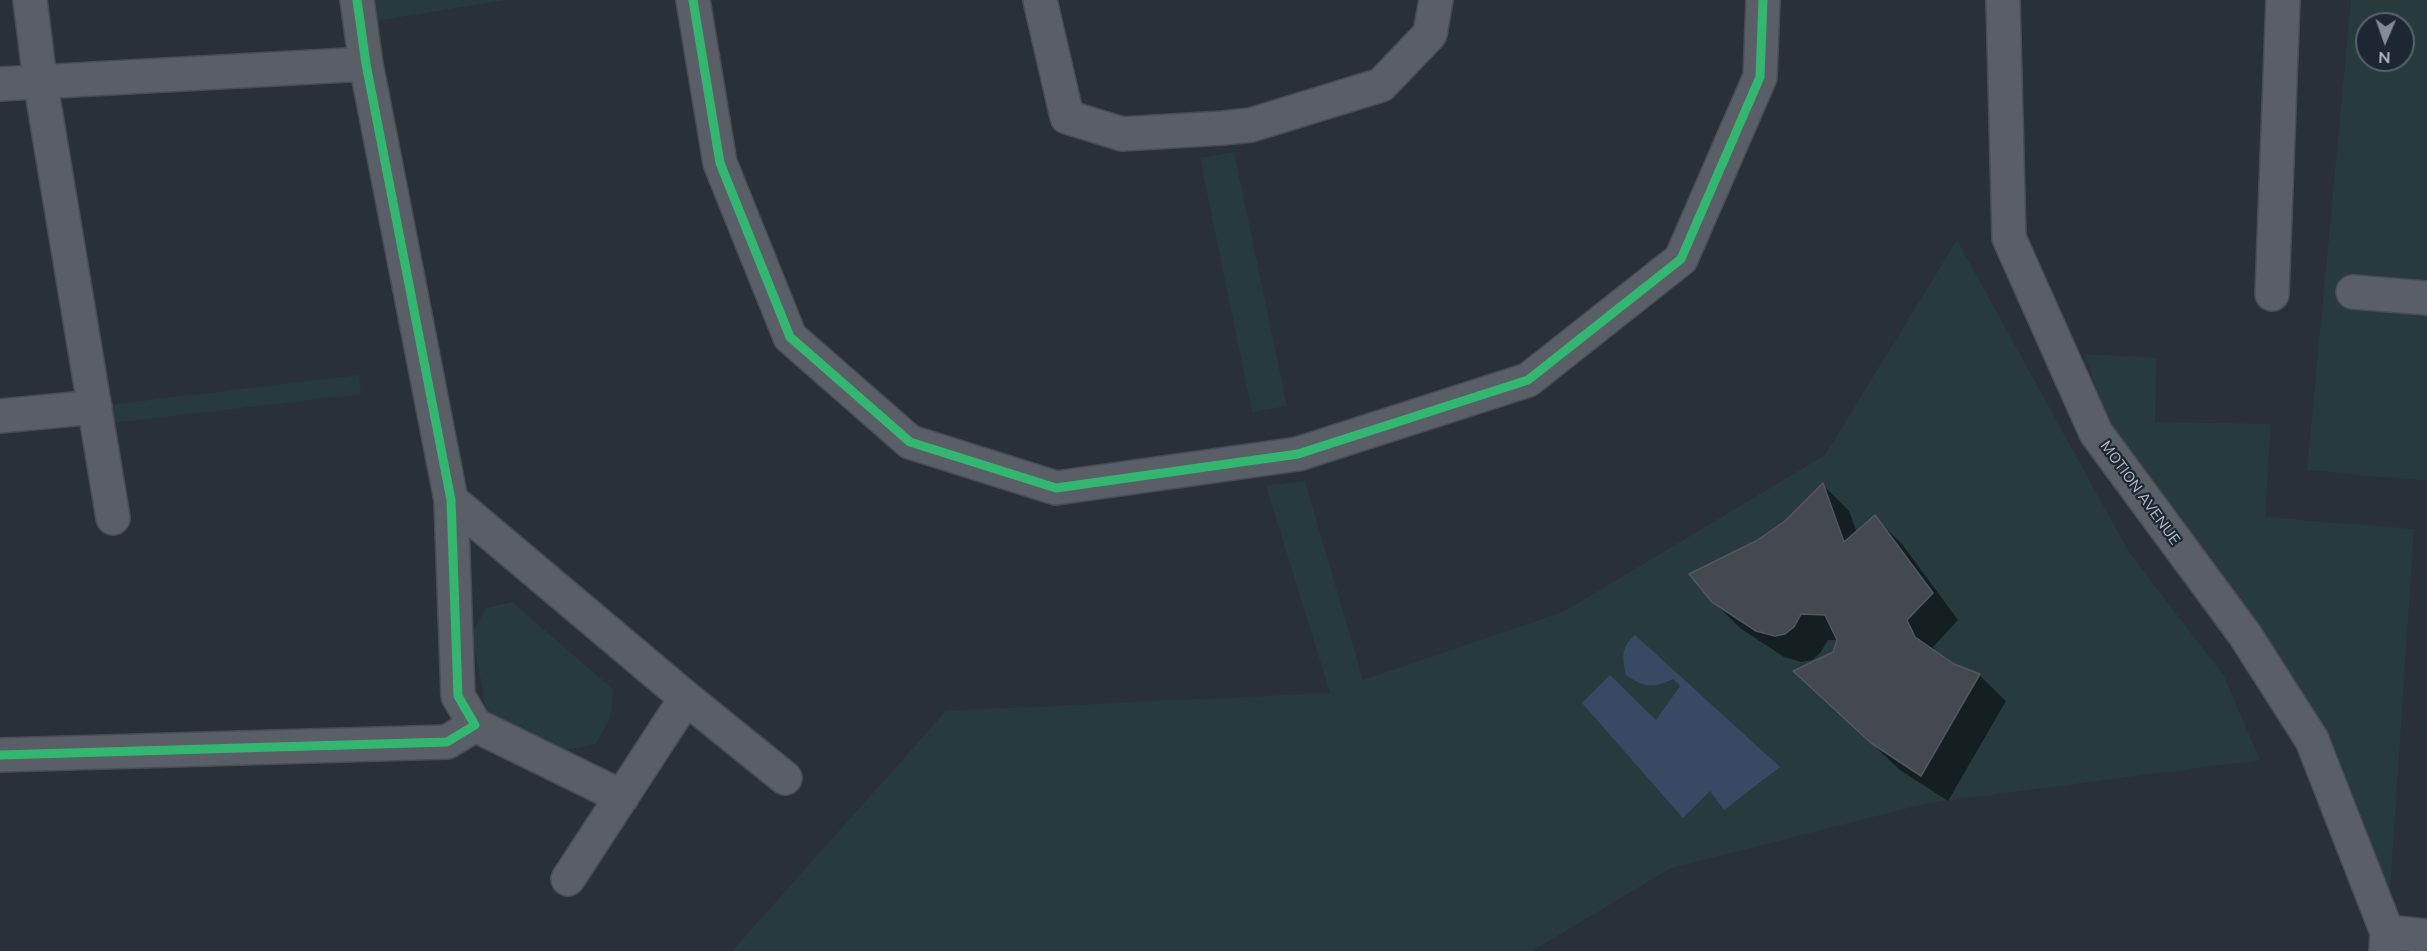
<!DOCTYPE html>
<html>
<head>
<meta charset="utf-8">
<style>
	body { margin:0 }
	#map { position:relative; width:2427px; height:951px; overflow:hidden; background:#2a3038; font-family:Mulish,sans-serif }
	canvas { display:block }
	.north { position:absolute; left:2355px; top:12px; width:60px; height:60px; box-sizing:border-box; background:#1d2633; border:2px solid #59626f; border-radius:50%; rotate:182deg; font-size:16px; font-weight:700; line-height:24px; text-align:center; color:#b4bcc9 }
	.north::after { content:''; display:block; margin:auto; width:21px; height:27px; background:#848b96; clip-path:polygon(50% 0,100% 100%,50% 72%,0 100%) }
</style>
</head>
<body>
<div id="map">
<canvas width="2427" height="951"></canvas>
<div class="north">N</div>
</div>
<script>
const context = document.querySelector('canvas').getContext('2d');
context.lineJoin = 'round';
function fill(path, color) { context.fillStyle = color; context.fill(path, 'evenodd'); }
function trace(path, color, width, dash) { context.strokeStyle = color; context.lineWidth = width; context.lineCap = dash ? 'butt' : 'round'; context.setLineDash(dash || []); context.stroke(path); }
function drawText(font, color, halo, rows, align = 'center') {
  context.font = font + ' Mulish,sans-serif'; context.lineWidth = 4.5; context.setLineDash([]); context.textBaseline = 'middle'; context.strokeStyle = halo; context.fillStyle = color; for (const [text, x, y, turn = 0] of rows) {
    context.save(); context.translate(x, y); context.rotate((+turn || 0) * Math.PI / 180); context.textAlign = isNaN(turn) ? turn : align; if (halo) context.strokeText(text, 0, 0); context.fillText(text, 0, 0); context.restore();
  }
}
fill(new Path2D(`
	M 364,0 L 506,0 L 369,22 Z
	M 2351,0 L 2427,0 L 2427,481 L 2307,470 ZM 2367,24 L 2403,24 L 2403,60 L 2367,60 Z
	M 1234,152 L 1287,406 L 1252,412 L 1200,158 Z
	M 1957,240 L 2129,552 L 2224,676 L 2260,760 L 1928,803 L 1671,868 L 1532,951 L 732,951 L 946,711 L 1330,693 L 1266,486 L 1305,481 L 1363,680 L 1563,612 L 1825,455 Z
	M 2085,354 L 2156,358 L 2155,422 L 2271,424 L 2265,517 L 2414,529 L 2390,890 L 2342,778 L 2111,437 Z
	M 359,375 L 361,394 L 104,424 L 99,406 Z
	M 512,602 L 614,690 L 610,718 L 596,744 L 566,750 L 505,729 L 487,714 L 472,633 L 486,608 Z`), '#273a3e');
fill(new Path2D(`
	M 1635,635 L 1780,767 L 1724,810 L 1710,791 L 1683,818 L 1582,703 L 1610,675 L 1656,720 L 1680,686 L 1673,679 C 1652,689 1644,687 1626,675 C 1622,657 1621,647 1635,635 Z`), '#384963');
fill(new Path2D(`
	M 1823,485 L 1849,511 L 1857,533 L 1875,518 L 1902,544 L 1958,620 L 1933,647 L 1936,653 L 1953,665 L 1979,675 L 2006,701 L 1948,801 L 1900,770 L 1796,672 L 1834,653 L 1839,640 L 1828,640 L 1820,653 L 1812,660 L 1802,662 L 1784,657 L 1740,628 L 1713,601 Z`), '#0007');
const building = new Path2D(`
	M 1823,483 L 1844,542 L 1875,515 L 1933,593 L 1907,620 L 1915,637 L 1954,664 L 1980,674 L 1921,776 L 1871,743 L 1793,671 L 1833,652 L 1837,640 L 1825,615 L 1801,614 L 1794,627 L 1785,634 L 1775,636 L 1756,631 L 1712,602 L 1689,574 L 1756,541 L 1785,521 Z`);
fill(building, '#444950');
trace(building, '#52575f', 1.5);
const minor = new Path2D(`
	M 30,0 L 40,80 L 113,518
	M 693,0 L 720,163 L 790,337 L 910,442 L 1056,488 L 1298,454 L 1528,380 L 1681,259 L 1760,77 L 1763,0
	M 1040,0 L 1067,117 L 1122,134 L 1223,128 L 1251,125 L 1381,85 L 1430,34 L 1436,0
	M 2003,0 L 2009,238 L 2096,433 L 2245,635 L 2312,740 L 2387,932 L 2386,951
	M 0,84 L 366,64
	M 2353,292 L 2427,298
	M 2272,294 L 2283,0
	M 0,416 L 95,407
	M 451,500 L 686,698 L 785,778
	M 475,725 L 622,797
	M 0,755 L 447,742 L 475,725 L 458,696 L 451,500 L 366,64 L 357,0
	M 568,879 L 686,698
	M 2387,932 L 2427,936`);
trace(minor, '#484c53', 36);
trace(minor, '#5a5e66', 33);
trace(new Path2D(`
	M 693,0 L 720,163 L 790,337 L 910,442 L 1056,488 L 1298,454 L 1528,380 L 1681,259 L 1760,77 L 1763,0
	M 0,755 L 447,742 L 475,725 L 458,696 L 451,500 L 366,64 L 357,0`), '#33b770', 9);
drawText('15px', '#b4bcc9', '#1d2633', [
	["MOTION AVENUE",2140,493,54]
]);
</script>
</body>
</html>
